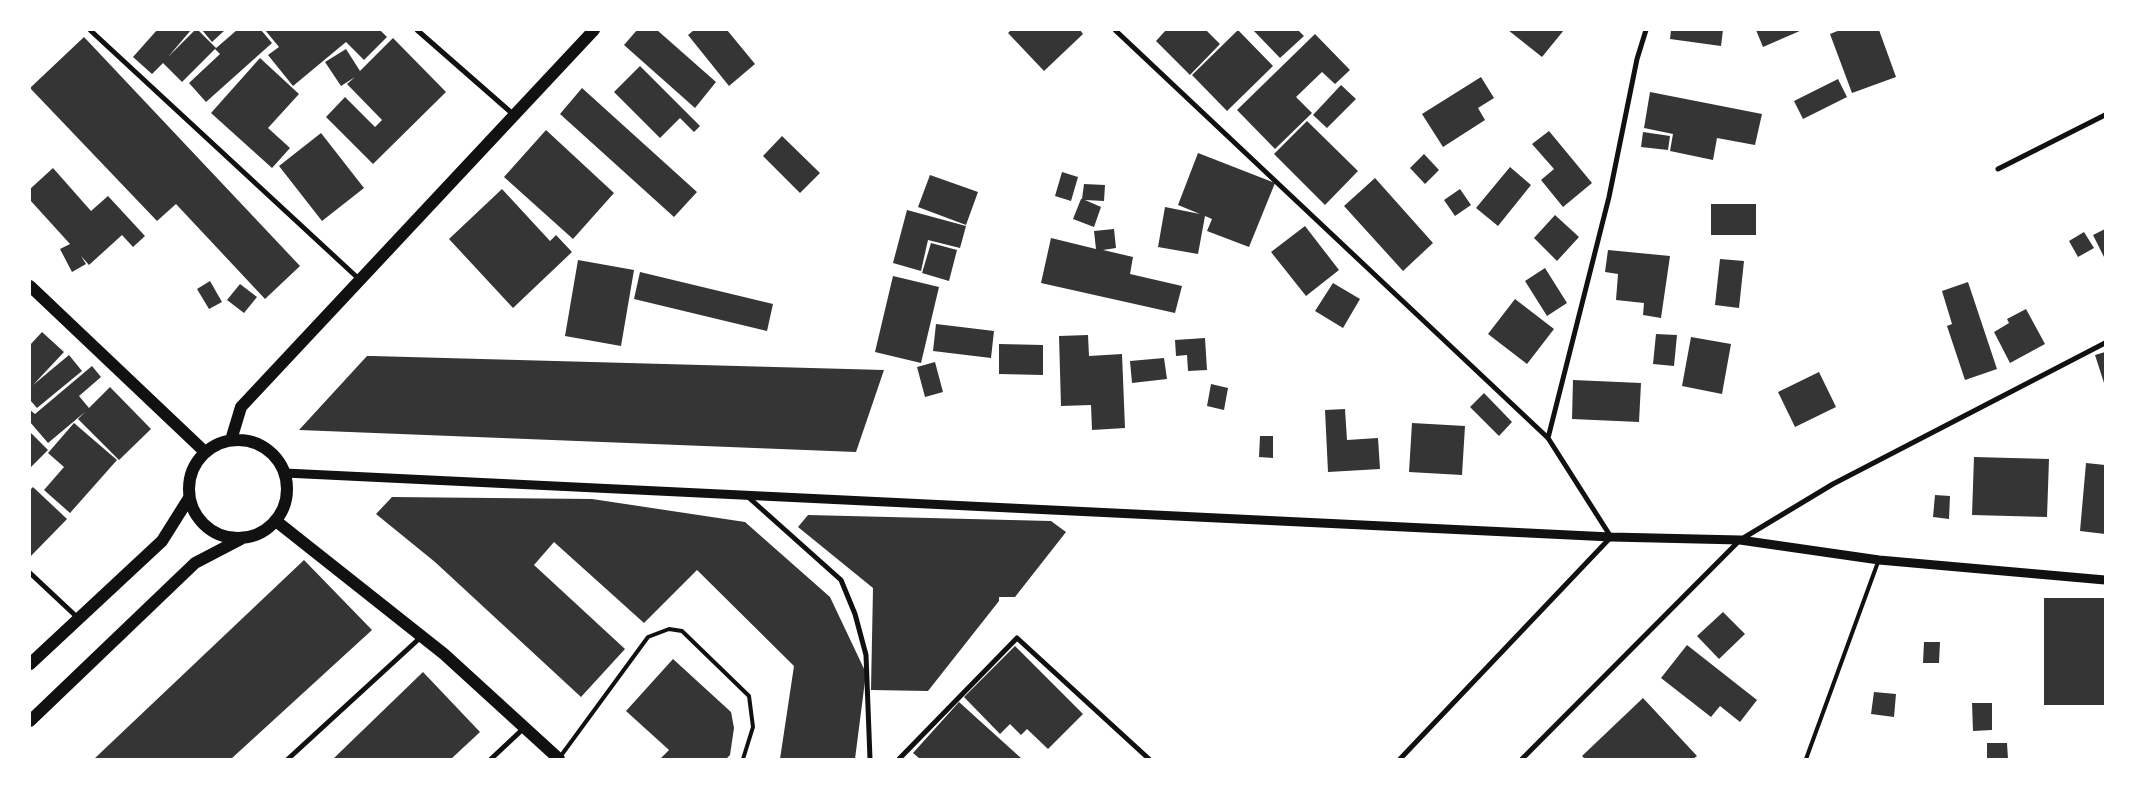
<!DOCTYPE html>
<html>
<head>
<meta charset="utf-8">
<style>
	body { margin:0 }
	#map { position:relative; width:2135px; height:789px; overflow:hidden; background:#fff; font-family:Karla,sans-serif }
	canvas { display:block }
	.frame { position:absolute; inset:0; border:31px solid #fff; pointer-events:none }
</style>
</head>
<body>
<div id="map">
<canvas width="2135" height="789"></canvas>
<div class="frame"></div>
</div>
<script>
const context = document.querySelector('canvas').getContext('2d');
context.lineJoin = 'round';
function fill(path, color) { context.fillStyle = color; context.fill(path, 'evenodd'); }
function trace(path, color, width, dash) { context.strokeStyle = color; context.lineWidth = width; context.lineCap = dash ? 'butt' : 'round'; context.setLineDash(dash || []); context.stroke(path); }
fill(new Path2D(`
	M 157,30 L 191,30 L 168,57 L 195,30 L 198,30 L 216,48 L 182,82 L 163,63 L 152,74 L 133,57 Z
	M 202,30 L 225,30 L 212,42 Z
	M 237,30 L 261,30 L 272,43 L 206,102 L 189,83 L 220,54 L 215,49 Z
	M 265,30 L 380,30 L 387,37 L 364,60 L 346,42 L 293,86 L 268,55 L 279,47 Z
	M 637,30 L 657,30 L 716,82 L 695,108 L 624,45 Z
	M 694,30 L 727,30 L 755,64 L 729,86 L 688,35 Z
	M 1011,30 L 1080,30 L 1083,34 L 1044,71 L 1008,33 Z
	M 1166,30 L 1206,30 L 1220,44 L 1190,75 L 1156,41 Z
	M 1238,30 L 1273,66 L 1227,111 L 1192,75 Z
	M 1253,30 L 1298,30 L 1304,36 L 1280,58 Z
	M 1508,30 L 1564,30 L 1542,57 Z
	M 1671,30 L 1723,30 L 1721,46 L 1670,39 Z
	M 1756,30 L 1802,30 L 1763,47 Z
	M 1840,30 L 1879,30 L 1896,77 L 1852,93 L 1830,34 Z
	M 1315,34 L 1350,70 L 1335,84 L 1322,72 L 1296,97 L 1312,113 L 1275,149 L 1237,110 Z
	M 84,37 L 300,266 L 265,299 L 176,204 L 157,221 L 30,88 Z
	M 393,38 L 446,92 L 373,164 L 326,117 L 345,97 L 375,127 L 382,120 L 347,84 L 355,77 L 341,86 L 325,62 L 346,49 L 360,71 Z
	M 260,58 L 299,94 L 268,128 L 290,148 L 272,168 L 211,113 Z
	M 640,66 L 700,126 L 694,132 L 680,118 L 660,138 L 614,92 Z
	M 1481,77 L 1494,98 L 1478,108 L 1485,120 L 1443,147 L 1422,114 Z
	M 1838,79 L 1847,97 L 1803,119 L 1794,101 Z
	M 1341,85 L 1356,99 L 1327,128 L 1313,115 Z
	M 582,88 L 697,192 L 674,217 L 560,114 Z
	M 1650,92 L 1762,114 L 1755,145 L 1717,138 L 1713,160 L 1670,151 L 1673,134 L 1644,128 Z
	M 1307,121 L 1358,171 L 1325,205 L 1274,154 Z
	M 546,130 L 614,193 L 573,239 L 504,177 Z
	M 1549,131 L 1592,183 L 1563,207 L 1541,180 L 1554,169 L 1532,144 Z
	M 1643,132 L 1670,136 L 1668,150 L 1641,147 Z
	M 321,133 L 364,188 L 322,221 L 279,166 Z
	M 782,136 L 820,173 L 800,193 L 763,156 Z
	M 1198,153 L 1275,183 L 1249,247 L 1207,231 L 1212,219 L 1205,216 L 1198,254 L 1158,247 L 1165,207 L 1200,214 L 1178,205 Z
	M 1424,154 L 1439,170 L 1425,184 L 1410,168 Z
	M 1510,167 L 1531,185 L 1498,226 L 1476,208 Z
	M 53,168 L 91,211 L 108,196 L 145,236 L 133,247 L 122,235 L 89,265 L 81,256 L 86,264 L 72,272 L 60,249 L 70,244 L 30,200 L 30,189 Z
	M 1062,172 L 1078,177 L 1071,201 L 1055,196 Z
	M 930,175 L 978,192 L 966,225 L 918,207 Z
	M 1375,178 L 1433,243 L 1403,271 L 1344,206 Z
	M 1084,184 L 1105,185 L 1104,201 L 1085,200 L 1101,207 L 1094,227 L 1073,219 L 1081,199 L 1082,199 Z
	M 502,189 L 550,241 L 556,235 L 572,252 L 513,308 L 449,239 Z
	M 1460,189 L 1471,205 L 1455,216 L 1444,200 Z
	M 1711,204 L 1756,204 L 1756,235 L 1711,235 Z
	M 907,210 L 966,226 L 960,248 L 928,240 L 921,271 L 893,263 Z
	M 1555,215 L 1579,237 L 1557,261 L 1534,238 Z
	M 1305,226 L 1339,270 L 1306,296 L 1271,252 Z
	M 1114,229 L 1116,248 L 1103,250 L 1133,257 L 1130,274 L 1182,286 L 1175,313 L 1041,283 L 1051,238 L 1096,249 L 1094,231 Z
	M 2105,229 L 2105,259 L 2093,235 Z
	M 2084,232 L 2094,248 L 2078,257 L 2069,241 Z
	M 931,243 L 957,250 L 949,281 L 922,273 Z
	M 1608,250 L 1670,256 L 1661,318 L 1643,315 L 1644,303 L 1616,300 L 1618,274 L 1605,272 Z
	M 1720,259 L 1744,261 L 1739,308 L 1715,305 Z
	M 578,260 L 634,270 L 621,346 L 565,336 Z
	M 1545,268 L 1567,303 L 1547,316 L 1525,281 Z
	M 640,272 L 773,304 L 767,331 L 634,299 Z
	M 893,276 L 939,287 L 921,363 L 875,352 Z
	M 210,281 L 222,302 L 209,309 L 197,289 Z
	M 1968,282 L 1997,369 L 1965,380 L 1947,326 L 1952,324 L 1942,291 Z
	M 1333,283 L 1360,299 L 1343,328 L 1315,311 Z
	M 240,284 L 257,297 L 244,313 L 227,300 Z
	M 1515,299 L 1554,329 L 1527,364 L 1488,334 Z
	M 2026,309 L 2045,344 L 2010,363 L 1994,332 L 2009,323 L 2007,319 Z
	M 936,324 L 994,331 L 991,358 L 933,351 Z
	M 42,332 L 64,352 L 33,385 L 69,355 L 82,371 L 37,408 L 30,400 L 30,345 Z
	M 1656,334 L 1677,335 L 1674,366 L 1653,364 Z
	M 1088,335 L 1089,356 L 1122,354 L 1125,428 L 1092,430 L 1091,405 L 1061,406 L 1059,336 Z
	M 1691,337 L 1731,344 L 1722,394 L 1682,386 Z
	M 1205,338 L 1207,370 L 1188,371 L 1187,355 L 1176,356 L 1175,340 Z
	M 999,344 L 1043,345 L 1043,375 L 999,374 Z
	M 2105,352 L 2105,386 L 2095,355 Z
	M 367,356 L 372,356 L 884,370 L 856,452 L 299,430 Z
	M 1164,358 L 1167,379 L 1132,383 L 1130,361 Z
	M 935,362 L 943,392 L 925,397 L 917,367 Z
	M 92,366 L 101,377 L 79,396 L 89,408 L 110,387 L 151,429 L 119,460 L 78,419 L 85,412 L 48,443 L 30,422 L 30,410 L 35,414 Z
	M 1819,372 L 1836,407 L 1795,427 L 1778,392 Z
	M 1573,380 L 1641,383 L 1639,422 L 1572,419 Z
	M 1211,384 L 1228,388 L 1224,410 L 1207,406 Z
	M 1484,393 L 1512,422 L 1499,436 L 1470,407 Z
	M 1345,409 L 1347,440 L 1378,438 L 1380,469 L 1328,472 L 1325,410 Z
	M 74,423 L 117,460 L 70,513 L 44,490 L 64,467 L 48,453 Z
	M 1412,423 L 1465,426 L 1462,475 L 1409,472 Z
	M 30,432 L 48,450 L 30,468 Z
	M 1260,436 L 1273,436 L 1273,458 L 1259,457 Z
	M 1974,457 L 2049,459 L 2047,517 L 1972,515 Z
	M 2086,463 L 2105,465 L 2105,534 L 2080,531 Z
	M 33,487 L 67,519 L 30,557 L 30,490 Z
	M 1935,495 L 1950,496 L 1949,519 L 1933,517 Z
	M 392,497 L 592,499 L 745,522 L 830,597 L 866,673 L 855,759 L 780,759 L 794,666 L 697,570 L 644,623 L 554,542 L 534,565 L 625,649 L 581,697 L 435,562 L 376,514 Z
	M 808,515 L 1051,521 L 1066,532 L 1015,597 L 999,597 L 999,601 L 928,691 L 871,690 L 873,588 L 798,527 Z
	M 304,560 L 372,630 L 231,759 L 94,759 Z
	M 2044,598 L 2105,598 L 2105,705 L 2044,705 Z
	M 1723,612 L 1745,634 L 1719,659 L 1697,636 Z
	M 1924,642 L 1940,642 L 1939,663 L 1923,663 Z
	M 1687,645 L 1757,700 L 1740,722 L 1720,706 L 1711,717 L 1661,678 Z
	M 1015,646 L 1083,714 L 1048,749 L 1027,729 L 1021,735 L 1010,724 L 1000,734 L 964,697 Z
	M 673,659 L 731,712 L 734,728 L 730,755 L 726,759 L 660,759 L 669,750 L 626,711 Z
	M 423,672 L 480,732 L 451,759 L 333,759 Z
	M 1874,692 L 1896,694 L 1894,717 L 1871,714 Z
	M 1643,698 L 1697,756 L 1693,759 L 1585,759 L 1582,756 Z
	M 959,702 L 1022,759 L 920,759 L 913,753 Z
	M 1972,703 L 1992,703 L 1992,730 L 1973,731 Z
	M 1987,743 L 2007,743 L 2008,759 L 1987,759 Z`), '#353535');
trace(new Path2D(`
	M 560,757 L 648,637 L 669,629 L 682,631 L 749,696 L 753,727 L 743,759
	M 1806,759 L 1878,562`), '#111', 4);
trace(new Path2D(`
	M 90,30 L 360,280
	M 417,30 L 514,115
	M 1115,30 L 1548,438 L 1611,537 L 1400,759
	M 1998,169 L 2105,115
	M 1548,438 L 1609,197 L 1637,59 L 1646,30
	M 747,496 L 841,580 L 855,614 L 866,655 L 870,759
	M 30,573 L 78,618
	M 288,759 L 421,637
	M 491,759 L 523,729
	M 899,759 L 1017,638 L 1149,759
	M 1522,759 L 1740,540 L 1833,484 L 2105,343`), '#111', 5);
trace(new Path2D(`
	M 285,473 L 1611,537 L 1740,540 L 1879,560 L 2105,580`), '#111', 9);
trace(new Path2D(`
	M 30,286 L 205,452
	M189 489a49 49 0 1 1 98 0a49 49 0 1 1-98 0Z
	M 231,440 L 241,407 L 594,30
	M 276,521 L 444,654 L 559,759
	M 30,664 L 162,541 L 189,498
	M 30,721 L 195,563 L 241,539`), '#111', 12);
</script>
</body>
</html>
